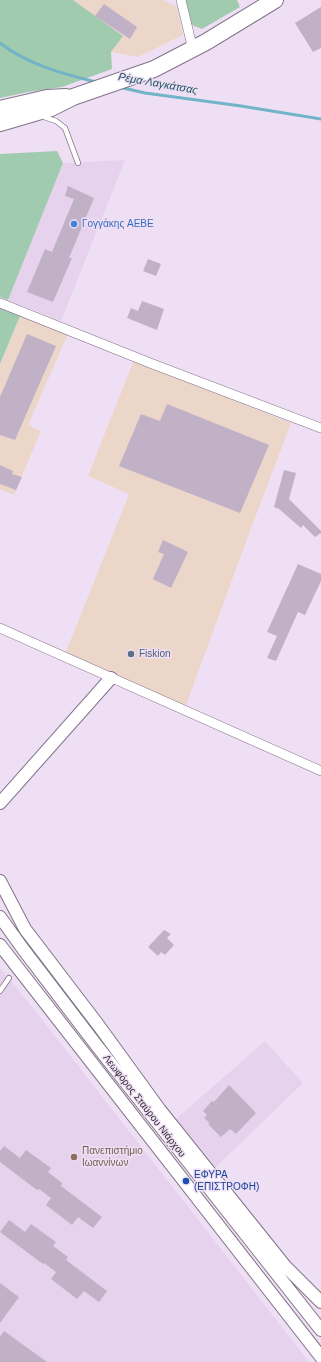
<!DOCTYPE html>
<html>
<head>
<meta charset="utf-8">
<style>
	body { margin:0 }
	canvas { display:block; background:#efdff4 }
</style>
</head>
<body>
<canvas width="321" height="1362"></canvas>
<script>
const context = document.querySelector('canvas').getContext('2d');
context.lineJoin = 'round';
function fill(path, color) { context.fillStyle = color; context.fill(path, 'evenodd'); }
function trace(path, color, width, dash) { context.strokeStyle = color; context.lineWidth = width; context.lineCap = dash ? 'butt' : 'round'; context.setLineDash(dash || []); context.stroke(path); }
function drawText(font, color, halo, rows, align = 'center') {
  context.font = font + ' Arial,sans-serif'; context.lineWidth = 3; context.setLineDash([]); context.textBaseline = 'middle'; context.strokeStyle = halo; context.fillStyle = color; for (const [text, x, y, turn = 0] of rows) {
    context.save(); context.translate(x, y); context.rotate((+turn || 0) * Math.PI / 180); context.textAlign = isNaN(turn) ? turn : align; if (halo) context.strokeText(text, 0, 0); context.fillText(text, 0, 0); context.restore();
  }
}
fill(new Path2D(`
	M 125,160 L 61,321 L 8,300 L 63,163 Z
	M 0,968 L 33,1008 L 309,1362 L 0,1362 Z
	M 265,1041 L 303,1083 L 216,1167 L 176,1119 Z`), '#e6d2ec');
fill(new Path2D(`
	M 73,0 L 163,0 L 177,7 L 183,35 L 138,57 L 111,52 L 123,36 Z
	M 20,316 L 68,334 L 28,425 L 41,431 L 14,495 L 0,489 L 0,365 Z
	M 134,360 L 291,423 L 247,539 L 185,708 L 65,654 L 129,494 L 88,476 Z`), '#ecd6ca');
fill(new Path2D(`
	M 0,0 L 73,0 L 123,36 L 111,52 L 112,69 L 62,87 L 28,92 L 0,98 Z
	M 185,0 L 237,0 L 240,7 L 202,29 L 192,25 Z
	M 57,151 L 63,163 L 8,300 L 0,297 L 0,154 Z
	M 0,308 L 20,316 L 0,364 Z`), '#a0cbae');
trace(new Path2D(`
	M 0,43 C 27,64 63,74 96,82
	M 119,87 L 145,93 L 241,106 L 321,119`), '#72b4c7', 3);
fill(new Path2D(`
	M 104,4 L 137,27 L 130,39 L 95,16 Z
	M 321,7 L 321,48 L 313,52 L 295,23 Z
	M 68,186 L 94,198 L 69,258 L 72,258 L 53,302 L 27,292 L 45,249 L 52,252 L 74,199 L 65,196 Z
	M 148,259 L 161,264 L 156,276 L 143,271 Z
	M 142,301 L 164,309 L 157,330 L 127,318 L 131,308 L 138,311 Z
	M 27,334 L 56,346 L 15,440 L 0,435 L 0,397 Z
	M 167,404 L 269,445 L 240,513 L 119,466 L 141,414 L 160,421 Z
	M 0,465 L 13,471 L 12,474 L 22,477 L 16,490 L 0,484 Z
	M 284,470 L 296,473 L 289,499 L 321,531 L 321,533 L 315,537 L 303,525 L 301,528 L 279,509 L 274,507 Z
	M 163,540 L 188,552 L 171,588 L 153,579 L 164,554 L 158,552 Z
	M 298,564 L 321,574 L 321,581 L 305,615 L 298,612 L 276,661 L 267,658 L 277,636 L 267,632 Z
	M 164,930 L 171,934 L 167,938 L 174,945 L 165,955 L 161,952 L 158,956 L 148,947 Z
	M 229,1085 L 256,1113 L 236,1134 L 230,1129 L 221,1137 L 208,1124 L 210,1123 L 204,1118 L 207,1115 L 203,1111 L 212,1101 L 214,1102 Z
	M 4,1146 L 20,1158 L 26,1150 L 51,1168 L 48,1172 L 62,1183 L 61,1186 L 102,1217 L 93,1228 L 78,1217 L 72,1225 L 46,1205 L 51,1198 L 39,1189 L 37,1190 L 0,1162 L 0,1151 Z
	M 9,1220 L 25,1232 L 31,1224 L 56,1242 L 53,1246 L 68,1257 L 66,1260 L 107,1291 L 99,1302 L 84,1291 L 77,1299 L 51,1279 L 56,1272 L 44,1263 L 43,1264 L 0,1232 Z
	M 0,1283 L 19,1297 L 0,1323 Z
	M 4,1331 L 47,1362 L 0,1362 L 0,1337 Z`), '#c1b1c6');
const lane = new Path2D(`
	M 41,116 L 56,121 L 65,128 L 78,163
	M 0,991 L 9,978`);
const street = new Path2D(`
	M 181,0 L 193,50
	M 0,303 L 150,363 L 321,428
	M 0,628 L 321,771`);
const secondary = new Path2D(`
	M 0,803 L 111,678
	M 0,881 L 25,929 L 99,1026 L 160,1110 L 285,1266 L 321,1302
	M 0,917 L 23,949 L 97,1046 L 321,1330
	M 0,945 L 321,1357`);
const highway = new Path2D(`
	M 0,109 L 47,98 L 66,97
	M 0,123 L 51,108 L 73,97 L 154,69 L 206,42 L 275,0`);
trace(lane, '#827487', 6);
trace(street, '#827487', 10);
trace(secondary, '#827487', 14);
trace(highway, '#827487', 18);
trace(lane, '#fff', 4.5);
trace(street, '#fff', 9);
trace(secondary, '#fff', 12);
trace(highway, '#fff', 16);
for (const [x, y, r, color] of [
	[74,224,4,"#3f7fe0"],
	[131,654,4,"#5c6f8a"],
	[74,1157,4,"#8d6e63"],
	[186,1181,4,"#1a4fb4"]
]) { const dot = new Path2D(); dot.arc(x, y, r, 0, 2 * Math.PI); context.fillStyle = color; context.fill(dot); trace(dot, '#efdff4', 1.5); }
drawText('10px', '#366cbe', '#efdff4', [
	["Γογγάκης ΑΕΒΕ",82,224]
], 'left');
drawText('10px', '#4e5e75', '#efdff4', [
	["Fiskion",139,654]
], 'left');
drawText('10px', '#352f37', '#efdff4', [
	["Λεωφόρος Σταύρου Νιάρχου",144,1106,52]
]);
drawText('10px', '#785e54', '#efdff4', [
	["Πανεπιστήμιο",82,1151],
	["Ιωαννίνων",82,1163]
], 'left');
drawText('10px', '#164399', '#efdff4', [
	["ΕΦΥΡΑ",194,1175],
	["(ΕΠΙΣΤΡΟΦΗ)",194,1187]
], 'left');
drawText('italic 11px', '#1f5664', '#efdff4', [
	["Ρέμα Λαγκάτσας",158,84,10]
]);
</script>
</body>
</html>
